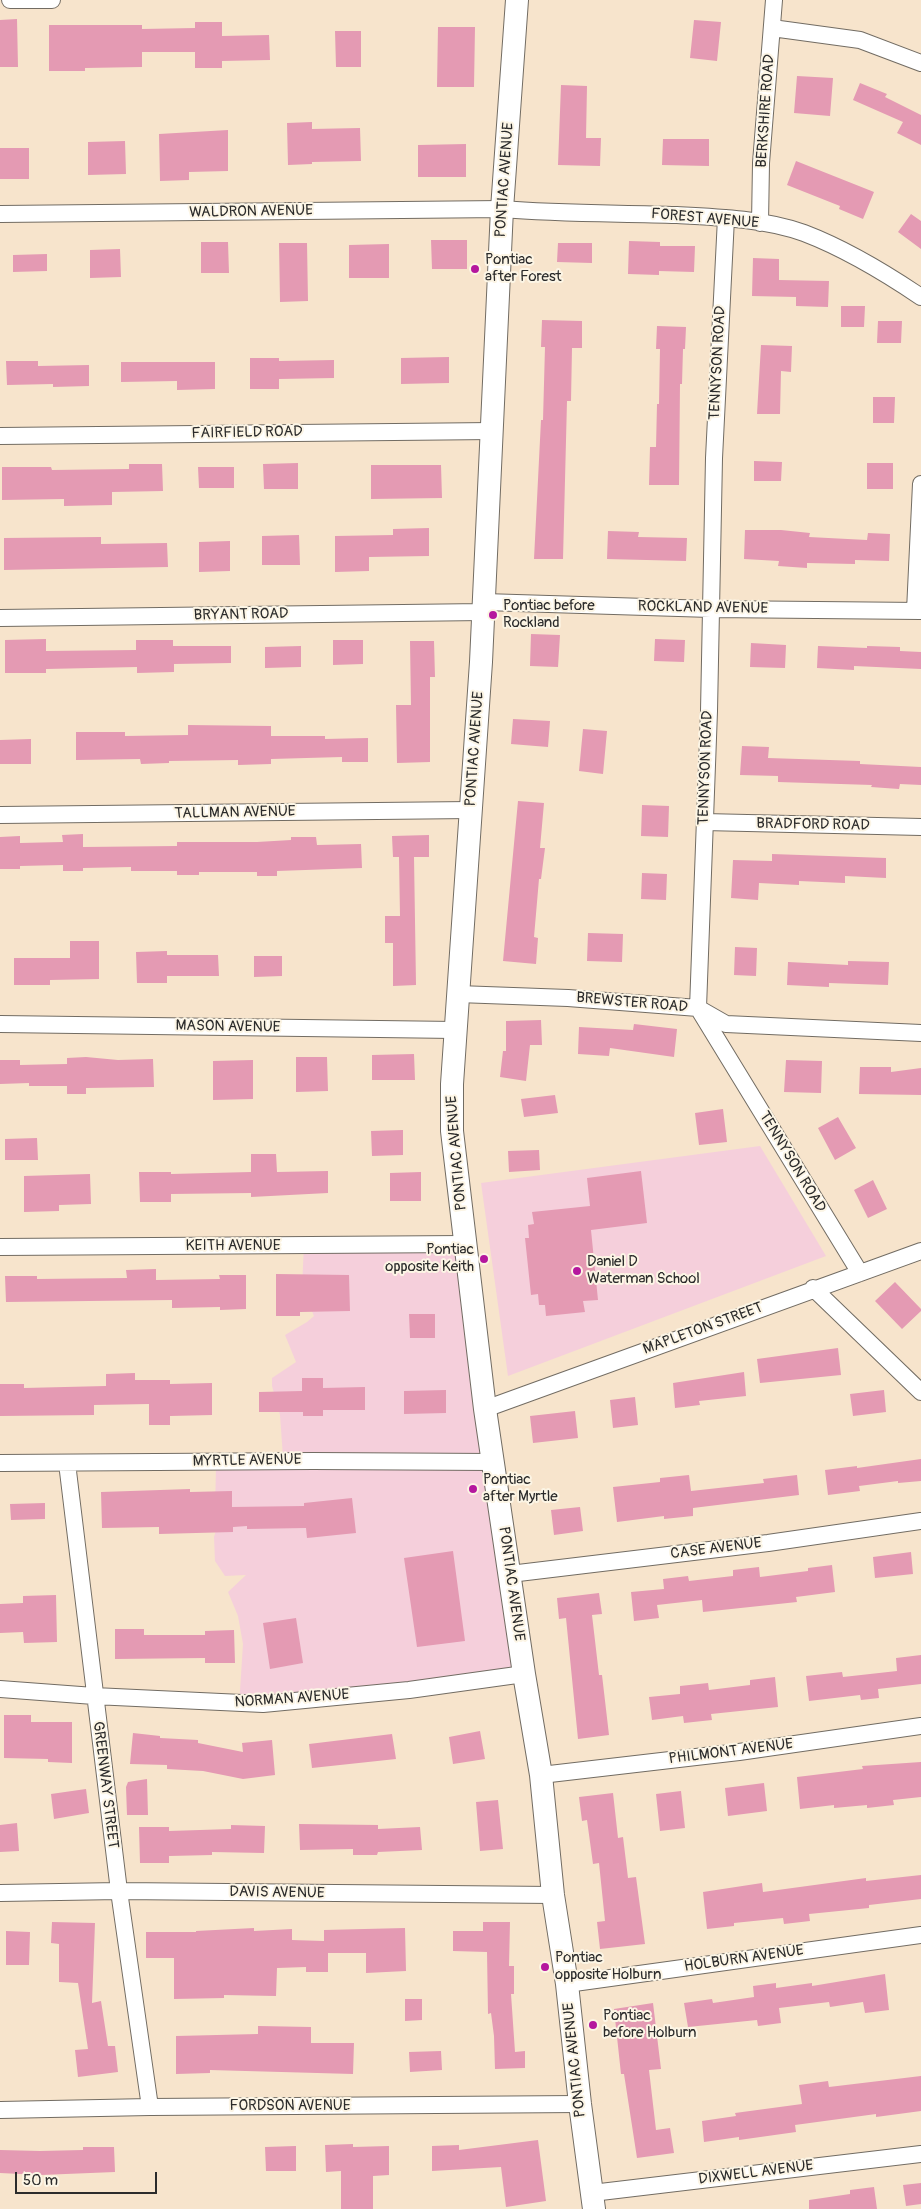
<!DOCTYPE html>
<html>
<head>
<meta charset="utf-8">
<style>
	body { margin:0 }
	#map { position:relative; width:921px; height:2209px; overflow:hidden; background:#f7e4cc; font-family:Pangolin,sans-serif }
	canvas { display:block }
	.scale { position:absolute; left:15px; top:2172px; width:142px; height:22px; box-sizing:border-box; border:2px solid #2b2b2b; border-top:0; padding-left:6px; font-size:15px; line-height:18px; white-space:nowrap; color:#2b2b2b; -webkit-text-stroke:4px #fcf5e5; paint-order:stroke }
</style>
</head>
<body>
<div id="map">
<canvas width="921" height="2209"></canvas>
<div class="scale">50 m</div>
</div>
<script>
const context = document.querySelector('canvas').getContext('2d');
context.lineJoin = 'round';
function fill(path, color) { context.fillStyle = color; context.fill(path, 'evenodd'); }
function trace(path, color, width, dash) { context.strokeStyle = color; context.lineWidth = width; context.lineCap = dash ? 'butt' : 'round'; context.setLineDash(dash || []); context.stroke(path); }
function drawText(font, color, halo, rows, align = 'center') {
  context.font = font + ' Pangolin,sans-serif'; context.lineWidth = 4; context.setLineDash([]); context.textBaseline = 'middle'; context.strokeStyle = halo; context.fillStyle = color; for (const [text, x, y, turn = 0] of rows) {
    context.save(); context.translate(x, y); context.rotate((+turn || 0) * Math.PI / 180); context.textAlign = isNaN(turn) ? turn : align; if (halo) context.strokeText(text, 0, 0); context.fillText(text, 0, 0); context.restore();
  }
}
fill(new Path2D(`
	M 760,1146 L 826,1256 L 508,1376 L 481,1183 Z
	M 465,1242 L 522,1673 L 239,1706 L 243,1644 L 238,1616 L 228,1592 L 246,1575 L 225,1576 L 215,1561 L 214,1537 L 218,1524 L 215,1513 L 216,1465 L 283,1457 L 280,1415 L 272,1386 L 272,1378 L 296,1362 L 285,1335 L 307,1322 L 314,1316 L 302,1288 L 304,1244 Z`), '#f5cfdb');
fill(new Path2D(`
	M 17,19 L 18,67 L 0,67 L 0,20 Z
	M 694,20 L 721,22 L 717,61 L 690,58 Z
	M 195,22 L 222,22 L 222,36 L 269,35 L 270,60 L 222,61 L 222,68 L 195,68 L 195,52 L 142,52 L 142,67 L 85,68 L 85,71 L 49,71 L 49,25 L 142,25 L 142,29 L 195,28 Z
	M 438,27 L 475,27 L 474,87 L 437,87 Z
	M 335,31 L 361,31 L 361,67 L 336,67 Z
	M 797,76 L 833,78 L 830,116 L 794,113 Z
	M 860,83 L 887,94 L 885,97 L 921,115 L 921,145 L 897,133 L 903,122 L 853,100 Z
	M 561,85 L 587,86 L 586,138 L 601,138 L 600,166 L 558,165 Z
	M 312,122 L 312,129 L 360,128 L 361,161 L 312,162 L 312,164 L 288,165 L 287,123 Z
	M 228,130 L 228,171 L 189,172 L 189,180 L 160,181 L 159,134 Z
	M 663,139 L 709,139 L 709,166 L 662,165 Z
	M 125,141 L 126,174 L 88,175 L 88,142 Z
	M 466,144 L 466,177 L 418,177 L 418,145 Z
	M 0,148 L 29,148 L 29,179 L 0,179 Z
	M 796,161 L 874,192 L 863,219 L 839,209 L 840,206 L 787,185 Z
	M 911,214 L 921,221 L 921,249 L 898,232 Z
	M 431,240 L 467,240 L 467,269 L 432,269 Z
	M 629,241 L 660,242 L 660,246 L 695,246 L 694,272 L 659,271 L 659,275 L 628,274 Z
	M 201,242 L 228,242 L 229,273 L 201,273 Z
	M 279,243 L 307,243 L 308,301 L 280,302 Z
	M 558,243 L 592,243 L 592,263 L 557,262 Z
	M 389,244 L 389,278 L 349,278 L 349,245 Z
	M 120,249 L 121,277 L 90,278 L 90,250 Z
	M 47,254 L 47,271 L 13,272 L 13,255 Z
	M 753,258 L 779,259 L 779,280 L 829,281 L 828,307 L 796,306 L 796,297 L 752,296 Z
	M 841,306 L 865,306 L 864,327 L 841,327 Z
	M 542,320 L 582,321 L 582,348 L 572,348 L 571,401 L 567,401 L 563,559 L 534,559 L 541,420 L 543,420 L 545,347 L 541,347 Z
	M 878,321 L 902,321 L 901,343 L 877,343 Z
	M 657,326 L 686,327 L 685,349 L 683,349 L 682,384 L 680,384 L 679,485 L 649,485 L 650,447 L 656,447 L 657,404 L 659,404 L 660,349 L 656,349 Z
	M 761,345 L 792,346 L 791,372 L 781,371 L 780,414 L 757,414 Z
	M 449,357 L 449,383 L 401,384 L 401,358 Z
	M 250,358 L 279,358 L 279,361 L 334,360 L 334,378 L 279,379 L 279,389 L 250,389 Z
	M 6,361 L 38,361 L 38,366 L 89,365 L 89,386 L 53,387 L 53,384 L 7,385 Z
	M 121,362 L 215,362 L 215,389 L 177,390 L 177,381 L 121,382 Z
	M 873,397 L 895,397 L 894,423 L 873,423 Z
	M 754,461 L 782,462 L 781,481 L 754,481 Z
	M 298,463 L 298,489 L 264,489 L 263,464 Z
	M 867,463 L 893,463 L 893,489 L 867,489 Z
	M 129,464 L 162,464 L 163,491 L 112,492 L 112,505 L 64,506 L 64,499 L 2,500 L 2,467 L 51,467 L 52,470 L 129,469 Z
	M 371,465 L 441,465 L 442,498 L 371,499 Z
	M 198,467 L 234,467 L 234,488 L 199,488 Z
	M 429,528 L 429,556 L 369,557 L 369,571 L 335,572 L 335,536 L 393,535 L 393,529 Z
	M 745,530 L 781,530 L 810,533 L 809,537 L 867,540 L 868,533 L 890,534 L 889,561 L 855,560 L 855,564 L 807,563 L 807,568 L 778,566 L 779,561 L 744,559 Z
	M 608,531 L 639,532 L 638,537 L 687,538 L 686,561 L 607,559 Z
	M 299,535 L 300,565 L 262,565 L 262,536 Z
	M 101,537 L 101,544 L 167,543 L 168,567 L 4,570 L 4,538 Z
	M 230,541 L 230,571 L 199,572 L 199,542 Z
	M 531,634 L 560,635 L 558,667 L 530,666 Z
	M 46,639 L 46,651 L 136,650 L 136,640 L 173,640 L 173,646 L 231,646 L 231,663 L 174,664 L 174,672 L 137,673 L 137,667 L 46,669 L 46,673 L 5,673 L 5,640 Z
	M 655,639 L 685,640 L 684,662 L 654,661 Z
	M 333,640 L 363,640 L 363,664 L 333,665 Z
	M 410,641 L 434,641 L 435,677 L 430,677 L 430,762 L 397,763 L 396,705 L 411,705 Z
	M 751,643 L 786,645 L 785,668 L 750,667 Z
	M 301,646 L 301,667 L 265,668 L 265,647 Z
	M 818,646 L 867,648 L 867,646 L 900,647 L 900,651 L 921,652 L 921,669 L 854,666 L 854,670 L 817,668 Z
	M 513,719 L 550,721 L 548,747 L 511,744 Z
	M 188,725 L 271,726 L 271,736 L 325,736 L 325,739 L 368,738 L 368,762 L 342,762 L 342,757 L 271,759 L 271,764 L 238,765 L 238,760 L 169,761 L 169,763 L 141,764 L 140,759 L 76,760 L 76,732 L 125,732 L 125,736 L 188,735 Z
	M 583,729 L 607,731 L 603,774 L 579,771 Z
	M 31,739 L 31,764 L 0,764 L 0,740 Z
	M 742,746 L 769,747 L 768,758 L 860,761 L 860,764 L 921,767 L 921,785 L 900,784 L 899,789 L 871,787 L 872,785 L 778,782 L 778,776 L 740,775 Z
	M 518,801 L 544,803 L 540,848 L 545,848 L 541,879 L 539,879 L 534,937 L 538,938 L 536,964 L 503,961 Z
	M 642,805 L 669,806 L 668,837 L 641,836 Z
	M 83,834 L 83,847 L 177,846 L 177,842 L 257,842 L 291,840 L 291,837 L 316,837 L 317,845 L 361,844 L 362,868 L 277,871 L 277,876 L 257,876 L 257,872 L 199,872 L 199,875 L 177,875 L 177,871 L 131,871 L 131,867 L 83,868 L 83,871 L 63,871 L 63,865 L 20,866 L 20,869 L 0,869 L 0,837 L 20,836 L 20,843 L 63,842 L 62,835 Z
	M 429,835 L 429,857 L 414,857 L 416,985 L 393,986 L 393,943 L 385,943 L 385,916 L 400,916 L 399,857 L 393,857 L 392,836 Z
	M 772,854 L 886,858 L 886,878 L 845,876 L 845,883 L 799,881 L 799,885 L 759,883 L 758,900 L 731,898 L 733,860 L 772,861 Z
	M 642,873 L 667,874 L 666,900 L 641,899 Z
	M 588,933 L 623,934 L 622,962 L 587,961 Z
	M 70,941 L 99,941 L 99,979 L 50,980 L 50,985 L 14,985 L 14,958 L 70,958 Z
	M 735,947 L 757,948 L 756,976 L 734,975 Z
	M 167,951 L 167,955 L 218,955 L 219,976 L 167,976 L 167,983 L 137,983 L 136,952 Z
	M 254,956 L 282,956 L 282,976 L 254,977 Z
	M 848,961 L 889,962 L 888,985 L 829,983 L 829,987 L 787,985 L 788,962 L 848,965 Z
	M 541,1020 L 542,1045 L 530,1045 L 526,1081 L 500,1077 L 503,1051 L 506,1051 L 506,1021 Z
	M 634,1024 L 677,1029 L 674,1057 L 610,1048 L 609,1056 L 578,1054 L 579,1027 L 633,1030 Z
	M 414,1054 L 415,1080 L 372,1080 L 372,1055 Z
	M 86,1057 L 118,1060 L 153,1059 L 154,1087 L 86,1088 L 86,1094 L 67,1094 L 67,1086 L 29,1086 L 29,1083 L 0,1084 L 0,1060 L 20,1060 L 20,1065 L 67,1064 L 67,1058 Z
	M 296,1057 L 327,1057 L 328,1091 L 296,1092 Z
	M 253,1060 L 253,1099 L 213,1100 L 213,1061 Z
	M 786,1060 L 822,1061 L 821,1093 L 784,1092 Z
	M 860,1067 L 891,1067 L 891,1072 L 921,1068 L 921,1095 L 859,1094 Z
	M 555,1095 L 558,1113 L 524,1117 L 521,1099 Z
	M 723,1109 L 727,1142 L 699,1145 L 695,1113 Z
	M 838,1117 L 856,1148 L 835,1160 L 818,1128 Z
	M 403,1130 L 403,1155 L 372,1156 L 371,1131 Z
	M 37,1138 L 38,1160 L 5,1160 L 5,1139 Z
	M 539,1150 L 540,1170 L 509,1172 L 508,1151 Z
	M 251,1154 L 276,1154 L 277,1172 L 328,1171 L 328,1193 L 251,1197 L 251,1193 L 171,1194 L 171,1202 L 140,1202 L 139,1172 L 171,1172 L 171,1174 L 251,1172 Z
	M 641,1171 L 647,1223 L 591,1230 L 598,1300 L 583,1301 L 585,1312 L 546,1316 L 545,1305 L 539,1305 L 538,1294 L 531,1295 L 525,1238 L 529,1238 L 528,1225 L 534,1224 L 532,1212 L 590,1206 L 587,1178 Z
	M 421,1172 L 421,1201 L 390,1201 L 390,1173 Z
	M 90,1174 L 91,1204 L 59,1205 L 59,1211 L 24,1212 L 24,1176 Z
	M 873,1180 L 887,1209 L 868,1218 L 854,1190 Z
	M 156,1269 L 156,1280 L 220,1279 L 219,1275 L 246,1275 L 246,1309 L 220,1310 L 220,1307 L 172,1308 L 172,1300 L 6,1302 L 5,1276 L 37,1276 L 37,1279 L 127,1278 L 126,1270 Z
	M 276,1274 L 349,1275 L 350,1311 L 300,1312 L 300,1316 L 276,1316 Z
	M 895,1282 L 921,1309 L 921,1311 L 902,1329 L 875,1301 Z
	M 409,1314 L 435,1314 L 435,1338 L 410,1338 Z
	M 838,1348 L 841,1375 L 760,1383 L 757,1359 Z
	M 744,1372 L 746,1396 L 699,1401 L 700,1405 L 675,1408 L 673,1383 Z
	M 135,1373 L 135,1380 L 170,1380 L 170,1384 L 212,1383 L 212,1415 L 170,1416 L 170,1425 L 149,1425 L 149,1404 L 94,1405 L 94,1415 L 0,1416 L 0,1384 L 24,1384 L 24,1388 L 106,1386 L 106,1374 Z
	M 302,1378 L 323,1378 L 323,1388 L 365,1387 L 365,1410 L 323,1410 L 323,1416 L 303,1416 L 303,1412 L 259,1412 L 259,1392 L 302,1391 Z
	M 446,1390 L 446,1413 L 404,1414 L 404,1391 Z
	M 884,1390 L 886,1412 L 853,1416 L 850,1394 Z
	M 635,1397 L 638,1425 L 613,1428 L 610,1400 Z
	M 575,1411 L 578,1438 L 533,1443 L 530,1416 Z
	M 921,1459 L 921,1481 L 898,1483 L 898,1481 L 859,1486 L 860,1491 L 828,1495 L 825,1470 L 857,1466 L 857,1468 Z
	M 689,1475 L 691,1491 L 764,1483 L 763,1479 L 797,1475 L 799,1495 L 693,1508 L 693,1516 L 664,1519 L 664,1516 L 617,1522 L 613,1487 L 660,1482 L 660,1478 Z
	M 190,1489 L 190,1492 L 232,1491 L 232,1507 L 304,1506 L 304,1503 L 352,1498 L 356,1533 L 307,1538 L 306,1528 L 247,1529 L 247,1526 L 233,1527 L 233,1532 L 159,1534 L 159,1527 L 102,1528 L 101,1492 Z
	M 45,1503 L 45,1519 L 11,1520 L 10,1504 Z
	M 580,1507 L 583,1531 L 554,1535 L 551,1510 Z
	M 453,1551 L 465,1641 L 417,1647 L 404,1558 Z
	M 911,1552 L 913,1574 L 875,1578 L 873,1557 Z
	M 832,1565 L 835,1592 L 796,1597 L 797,1602 L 703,1612 L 702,1600 L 657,1605 L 659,1618 L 634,1621 L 631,1592 L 664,1589 L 663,1579 L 688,1576 L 689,1581 L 733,1576 L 733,1570 L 759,1567 L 760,1577 L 808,1571 L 808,1568 Z
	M 599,1593 L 602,1614 L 592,1615 L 599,1675 L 602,1675 L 609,1735 L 578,1739 L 566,1618 L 559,1619 L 557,1598 Z
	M 56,1595 L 57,1642 L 24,1643 L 23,1632 L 0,1633 L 0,1604 L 23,1603 L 23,1596 Z
	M 296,1618 L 303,1663 L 270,1669 L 263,1623 Z
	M 115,1629 L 144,1629 L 144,1635 L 205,1635 L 205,1631 L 234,1630 L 235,1663 L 205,1663 L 205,1658 L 115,1659 Z
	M 921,1655 L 921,1684 L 878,1689 L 879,1698 L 861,1700 L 860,1695 L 809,1701 L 806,1676 L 842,1672 L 843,1677 L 897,1671 L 896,1658 Z
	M 775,1677 L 778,1707 L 711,1714 L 712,1720 L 684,1723 L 683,1716 L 652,1720 L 649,1697 L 680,1694 L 680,1686 L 708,1683 L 709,1690 L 750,1685 L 750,1680 Z
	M 4,1715 L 31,1715 L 31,1722 L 72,1722 L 72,1763 L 48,1762 L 48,1759 L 4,1758 Z
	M 480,1731 L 485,1759 L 453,1764 L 449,1737 Z
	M 133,1733 L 160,1736 L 160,1738 L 198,1740 L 198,1743 L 243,1752 L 242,1743 L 272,1740 L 275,1775 L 243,1779 L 203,1771 L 167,1769 L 167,1765 L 130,1764 Z
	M 392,1734 L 396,1759 L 312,1768 L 309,1744 Z
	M 921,1762 L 921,1797 L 893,1800 L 894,1805 L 867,1808 L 867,1805 L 834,1808 L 834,1805 L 800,1809 L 797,1777 L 863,1769 L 862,1766 Z
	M 147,1779 L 148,1815 L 127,1815 L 126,1787 L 128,1782 Z
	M 764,1783 L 767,1811 L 728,1816 L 725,1788 Z
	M 86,1789 L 89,1813 L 54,1819 L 51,1794 Z
	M 681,1791 L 685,1828 L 660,1831 L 656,1794 Z
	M 613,1793 L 618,1838 L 623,1837 L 628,1878 L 636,1877 L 645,1944 L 600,1949 L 597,1922 L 605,1921 L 599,1863 L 593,1864 L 587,1820 L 582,1821 L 579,1797 Z
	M 498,1800 L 503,1849 L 480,1851 L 476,1802 Z
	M 17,1823 L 19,1851 L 0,1852 L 0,1825 Z
	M 299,1824 L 378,1825 L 378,1829 L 420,1827 L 422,1850 L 378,1852 L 377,1855 L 353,1855 L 353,1849 L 300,1850 Z
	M 231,1825 L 265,1826 L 264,1853 L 212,1852 L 212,1855 L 169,1856 L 169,1863 L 140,1863 L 139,1827 L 169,1827 L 169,1831 L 231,1829 Z
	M 921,1875 L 921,1899 L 869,1905 L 869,1908 L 809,1914 L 810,1921 L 784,1924 L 783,1918 L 734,1923 L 734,1926 L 707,1929 L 703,1892 L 762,1883 L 763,1892 L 866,1878 L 866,1881 Z
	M 52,1922 L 95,1923 L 92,2003 L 101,2001 L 108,2046 L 115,2046 L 118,2072 L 78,2077 L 75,2050 L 88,2049 L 78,1983 L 59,1982 L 59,1944 L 51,1943 Z
	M 483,1922 L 510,1922 L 509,1966 L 514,1966 L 514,1994 L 511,1994 L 515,2052 L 525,2051 L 525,2068 L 495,2069 L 494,2036 L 491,2013 L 488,2014 L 487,1952 L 453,1951 L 453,1931 L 483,1931 Z
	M 254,1928 L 254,1931 L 292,1929 L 292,1940 L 324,1941 L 324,1930 L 405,1928 L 406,1971 L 366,1973 L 366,1953 L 328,1953 L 328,1972 L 306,1972 L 306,1967 L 277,1968 L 276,1996 L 224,1995 L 224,1998 L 174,1999 L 174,1958 L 146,1958 L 146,1932 L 196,1932 L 196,1931 Z
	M 6,1931 L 30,1932 L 29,1965 L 6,1965 Z
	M 885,1974 L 889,2010 L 865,2013 L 863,2002 L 830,2007 L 829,2002 L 779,2008 L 781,2023 L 758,2026 L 757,2020 L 688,2027 L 684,2003 L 712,1999 L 713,2003 L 754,1997 L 753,1986 L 776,1983 L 776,1988 L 812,1983 L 812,1986 Z
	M 405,1999 L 422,1999 L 422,2020 L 405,2021 Z
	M 653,2003 L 661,2069 L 649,2070 L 656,2130 L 670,2128 L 674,2153 L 637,2158 L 624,2074 L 621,2074 L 614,2009 Z
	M 258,2026 L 311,2027 L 311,2043 L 354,2043 L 353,2074 L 210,2070 L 210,2073 L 176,2074 L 176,2036 L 258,2034 Z
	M 441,2051 L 442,2070 L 410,2072 L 409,2052 Z
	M 921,2076 L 921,2111 L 876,2117 L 876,2114 L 795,2125 L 796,2132 L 739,2140 L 739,2137 L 704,2142 L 702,2121 L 736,2116 L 735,2113 L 802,2104 L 799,2085 L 828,2081 L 829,2087 Z
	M 538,2140 L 546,2201 L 506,2207 L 501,2167 L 432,2171 L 432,2146 L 459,2145 L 459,2150 Z
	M 353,2144 L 353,2147 L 389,2146 L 389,2175 L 373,2176 L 373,2209 L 341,2209 L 341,2171 L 326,2172 L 325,2145 Z
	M 296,2146 L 296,2171 L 266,2171 L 265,2147 Z
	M 83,2147 L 114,2147 L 115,2172 L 41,2175 L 0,2173 L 0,2150 L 40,2151 L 83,2150 Z
	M 921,2183 L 921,2204 L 906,2206 L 903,2185 Z
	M 874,2187 L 877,2209 L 809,2209 L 809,2200 L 850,2194 L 850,2190 Z`), '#e49ab3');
const minor = new Path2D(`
	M 10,0 L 52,0
	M 772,28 L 860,40 L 921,63
	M 0,214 L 502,209 C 560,214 618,213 677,215 C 718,217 766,219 804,233 C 846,249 884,272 921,297
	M 726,218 L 714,458 L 709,711 L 698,1008 L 860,1273
	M 760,223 L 761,163 L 774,0
	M 0,436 L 493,431
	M 484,602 L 711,609 L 921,611
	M 915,611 L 921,484
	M 0,618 L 483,612
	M 0,815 L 471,810
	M 704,822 L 921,827
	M 458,994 L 568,998 L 698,1008 L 726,1024 L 921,1033
	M 0,1024 L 455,1030
	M 0,1247 L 465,1244
	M 813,1288 L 921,1392
	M 485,1409 L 921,1251
	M 0,1463 L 313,1461 L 493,1462
	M 67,1463 L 119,1891 L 150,2107
	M 510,1574 L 768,1543 L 921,1521
	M 0,1689 L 94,1696 L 263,1704 L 409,1690 L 524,1674
	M 541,1775 L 739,1752 L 921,1726
	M 0,1893 L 119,1891 L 553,1895
	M 567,1984 L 921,1935
	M 0,2110 L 150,2107 L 580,2104
	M 592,2193 L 921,2154`);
const secondary = new Path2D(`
	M 517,0 L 502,209 L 481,662 L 452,1084 L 452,1131 L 485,1409 L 524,1674 L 541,1775 L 553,1895 L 567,1984 L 580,2104 L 594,2209`);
trace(minor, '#726c63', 18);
trace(secondary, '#726c63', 24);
trace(minor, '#fff', 16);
trace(secondary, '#fff', 22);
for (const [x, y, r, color] of [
	[475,269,5,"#b5179e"],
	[493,615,5,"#b5179e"],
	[484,1259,5,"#b5179e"],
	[577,1271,5,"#b5179e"],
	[473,1489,5,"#b5179e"],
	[545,1967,5,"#b5179e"],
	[593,2025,5,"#b5179e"]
]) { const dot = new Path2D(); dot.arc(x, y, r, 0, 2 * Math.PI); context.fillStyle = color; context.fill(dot); trace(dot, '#fcf5e5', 2); }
drawText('15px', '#2b2b2b', '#fcf5e5', [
	["BERKSHIRE ROAD",766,111,-86],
	["PONTIAC AVENUE",505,180,-86],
	["WALDRON AVENUE",251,212,-1],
	["FOREST AVENUE",705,219,5],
	["TENNYSON ROAD",718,363,-87],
	["FAIRFIELD ROAD",247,433,-1],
	["ROCKLAND AVENUE",703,608,1],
	["BRYANT ROAD",241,615,-1],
	["PONTIAC AVENUE",475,749,-86],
	["TENNYSON ROAD",706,768,-88],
	["TALLMAN AVENUE",235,813,-1],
	["BRADFORD ROAD",813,825,1],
	["BREWSTER ROAD",632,1003,5],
	["MASON AVENUE",228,1027,1],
	["PONTIAC AVENUE",457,1153,-95],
	["TENNYSON ROAD",792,1162,59],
	["KEITH AVENUE",233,1246],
	["MAPLETON STREET",703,1329,-20],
	["MYRTLE AVENUE",247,1461,-1],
	["CASE AVENUE",716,1549,-7],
	["PONTIAC AVENUE",511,1584,82],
	["NORMAN AVENUE",292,1699,-4],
	["PHILMONT AVENUE",731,1752,-7],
	["GREENWAY STREET",105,1785,83],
	["DAVIS AVENUE",277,1893,1],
	["HOLBURN AVENUE",744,1959,-8],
	["PONTIAC AVENUE",575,2060,-96],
	["FORDSON AVENUE",290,2106],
	["DIXWELL AVENUE",756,2173,-7]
]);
drawText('15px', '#2b2b2b', '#fcf5e5', [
	["Pontiac",485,260],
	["after Forest",485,277],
	["Pontiac before",503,606],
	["Rockland",503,623],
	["Pontiac",474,1250,"right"],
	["opposite Keith",474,1267,"right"],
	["Daniel D",587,1262],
	["Waterman School",587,1279],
	["Pontiac",483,1480],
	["after Myrtle",483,1497],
	["Pontiac",555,1958],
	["opposite Holburn",555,1975],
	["Pontiac",603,2016],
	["before Holburn",603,2033]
], 'left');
</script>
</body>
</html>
